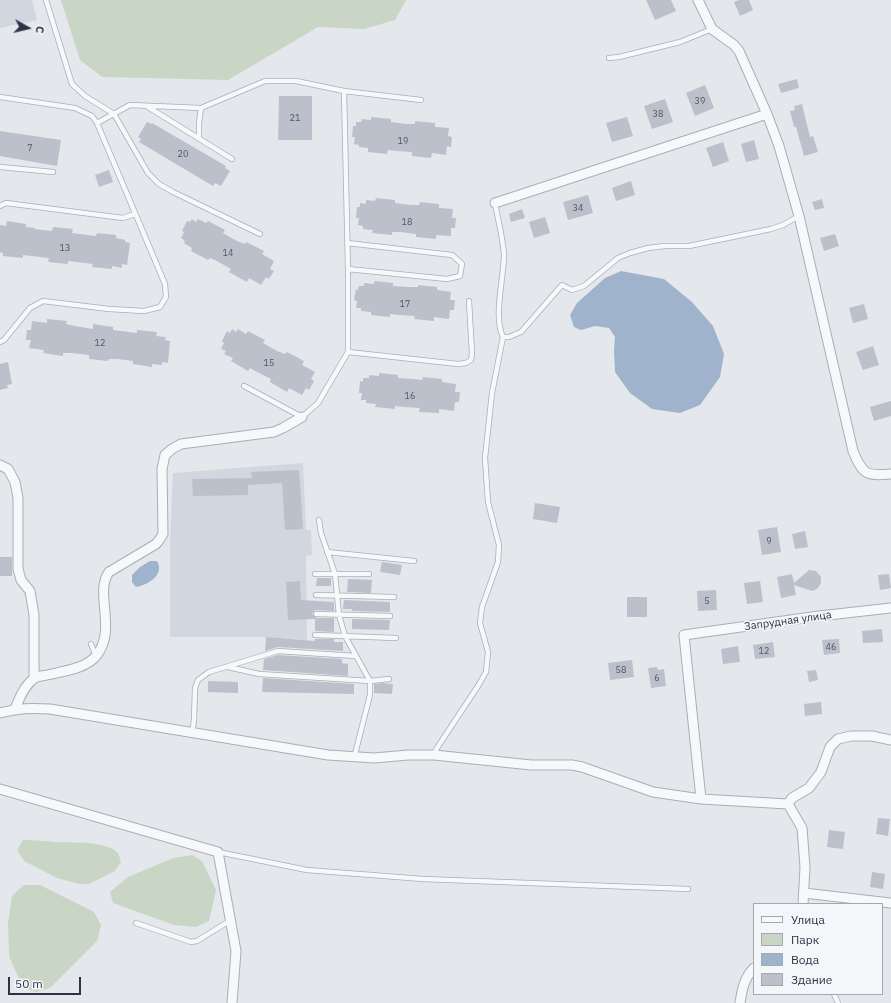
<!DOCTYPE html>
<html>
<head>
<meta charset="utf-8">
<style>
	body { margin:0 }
	#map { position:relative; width:891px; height:1003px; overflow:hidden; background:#e4e7ec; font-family:"IBM Plex Sans",sans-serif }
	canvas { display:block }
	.legend { position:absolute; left:753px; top:903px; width:130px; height:92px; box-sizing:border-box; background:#f4f6f9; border:1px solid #a4a8b1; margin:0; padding:5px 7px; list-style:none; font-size:12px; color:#2b3445 }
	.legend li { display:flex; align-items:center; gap:8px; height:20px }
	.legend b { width:20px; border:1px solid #a4a8b1 }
	.north { position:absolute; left:8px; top:8px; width:40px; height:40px; -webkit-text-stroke:3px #f4f6f9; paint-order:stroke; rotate:98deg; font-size:11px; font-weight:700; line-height:16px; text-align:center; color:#2b3445 }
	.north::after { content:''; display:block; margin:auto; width:14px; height:18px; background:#2b3445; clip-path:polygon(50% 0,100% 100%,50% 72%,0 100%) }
	.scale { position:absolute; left:8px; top:977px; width:73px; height:18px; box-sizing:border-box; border:2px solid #2b3445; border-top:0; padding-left:5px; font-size:12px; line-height:14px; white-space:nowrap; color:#2b3445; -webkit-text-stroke:3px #f4f6f9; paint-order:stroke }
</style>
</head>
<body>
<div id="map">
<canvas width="891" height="1003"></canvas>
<ul class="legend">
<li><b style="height:5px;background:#f7f8fa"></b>Улица</li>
<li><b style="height:11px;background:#c9d6c5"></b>Парк</li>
<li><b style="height:11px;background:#9fb4cc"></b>Вода</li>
<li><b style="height:11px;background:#bbc0ca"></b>Здание</li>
</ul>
<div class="north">С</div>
<div class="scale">50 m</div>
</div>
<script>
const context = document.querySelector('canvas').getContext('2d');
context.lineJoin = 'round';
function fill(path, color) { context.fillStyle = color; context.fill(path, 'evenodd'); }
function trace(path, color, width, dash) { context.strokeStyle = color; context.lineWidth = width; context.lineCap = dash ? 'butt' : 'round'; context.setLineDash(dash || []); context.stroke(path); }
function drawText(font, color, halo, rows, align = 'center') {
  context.font = font + ' "IBM Plex Sans",sans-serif'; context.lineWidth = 3.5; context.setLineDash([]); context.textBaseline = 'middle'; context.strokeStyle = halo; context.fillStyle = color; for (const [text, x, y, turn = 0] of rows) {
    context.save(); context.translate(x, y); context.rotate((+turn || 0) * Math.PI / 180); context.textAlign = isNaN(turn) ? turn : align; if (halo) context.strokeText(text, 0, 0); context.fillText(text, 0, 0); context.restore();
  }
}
fill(new Path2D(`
	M 0,0 L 32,0 L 37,20 L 0,28 Z
	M 303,463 L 306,530 L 311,530 L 312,555 L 306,556 L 307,640 L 266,637 L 170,637 L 170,540 L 173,473 Z`), '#d2d6de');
fill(new Path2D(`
	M 61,0 L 406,0 L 395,20 L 364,29 L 318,27 L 228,80 L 102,77 L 80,60 Z
	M 23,840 C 34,840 44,841 54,842 C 71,843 105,840 118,853 C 119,855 120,859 121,862 L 115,871 L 89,884 L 79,884 L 57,878 L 24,861 L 17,850 Z
	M 192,855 L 202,861 L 216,890 L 209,921 L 196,927 L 174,925 L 113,903 L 110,892 L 128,877 L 173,858 Z
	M 24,885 L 40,885 L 94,912 L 101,925 L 97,941 L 50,988 L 36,992 L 23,988 L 9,956 L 8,923 L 12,896 Z`), '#c9d6c5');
fill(new Path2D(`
	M 621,271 L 664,279 L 692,302 L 713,326 L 724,354 L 720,377 L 700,405 L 680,413 L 652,409 L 630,393 L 615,372 L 614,350 L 615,337 L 609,328 L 595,326 L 581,330 L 574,327 L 570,315 L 577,303 L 605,278 Z
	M 150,561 L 157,561 C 165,575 148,585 136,587 L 132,582 L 132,575 L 140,567 Z`), '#9fb4cc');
fill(new Path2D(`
	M 646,0 L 671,0 L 676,11 L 655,20 Z
	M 739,0 L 749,0 L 753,10 L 740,16 L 734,2 Z
	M 797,79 L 799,88 L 781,93 L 778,84 Z
	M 705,85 L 714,108 L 695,116 L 686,93 Z
	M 279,96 L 312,96 L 312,140 L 278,140 Z
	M 665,99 L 673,122 L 652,129 L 644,106 Z
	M 802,104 L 810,137 L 813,136 L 818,152 L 804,156 L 796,127 L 794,127 L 790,111 L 795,110 L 794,106 Z
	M 371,117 L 391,119 L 391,122 L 406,124 L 415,124 L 415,121 L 435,123 L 435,127 L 449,128 L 448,136 L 452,137 L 451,147 L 447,146 L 446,155 L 432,153 L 431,158 L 412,156 L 412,152 L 396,151 L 388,150 L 387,154 L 368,152 L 368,148 L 359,147 L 359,145 L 354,144 L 355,137 L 352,137 L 353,126 L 356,126 L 356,122 L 361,122 L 362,119 L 371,120 Z
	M 627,117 L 633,136 L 612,142 L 606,123 Z
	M 147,122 L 152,124 L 152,123 L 226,166 L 225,168 L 230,171 L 221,186 L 215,183 L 213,186 L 139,142 L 141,139 L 138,137 Z
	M 0,131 L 61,140 L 57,166 L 0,156 Z
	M 754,140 L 759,159 L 746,162 L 741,144 Z
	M 723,142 L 729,161 L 713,167 L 706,148 Z
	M 109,170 L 113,182 L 99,187 L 95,175 Z
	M 631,181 L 635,195 L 616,201 L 612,188 Z
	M 588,195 L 593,213 L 568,220 L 563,202 Z
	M 376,198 L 395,200 L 395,203 L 411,205 L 419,205 L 420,202 L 439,204 L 439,208 L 453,209 L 452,218 L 456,218 L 455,228 L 451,228 L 451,236 L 436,235 L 436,239 L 416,237 L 416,234 L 401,232 L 392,232 L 392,235 L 372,233 L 373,230 L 363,229 L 363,226 L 358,225 L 359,218 L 356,218 L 357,207 L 360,207 L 360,203 L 366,204 L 366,200 L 375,201 Z
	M 822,199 L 824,208 L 815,210 L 812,202 Z
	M 522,209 L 525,218 L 511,222 L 509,214 Z
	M 545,217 L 550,233 L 534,238 L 529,222 Z
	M 192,219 L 196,222 L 198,219 L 206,223 L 208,221 L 225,230 L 223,233 L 237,241 L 245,244 L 246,242 L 264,251 L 262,254 L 274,261 L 270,269 L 274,271 L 269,279 L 266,277 L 261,285 L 249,278 L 247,282 L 229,272 L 231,269 L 217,261 L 210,258 L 208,260 L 191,251 L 192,248 L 184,243 L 185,241 L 181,238 L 184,232 L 182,231 L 187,221 L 190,222 Z
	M 7,221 L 26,224 L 26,227 L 35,228 L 34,229 L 52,231 L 53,227 L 73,229 L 72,233 L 96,236 L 97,233 L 116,235 L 116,238 L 125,240 L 125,242 L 130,243 L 127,265 L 122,264 L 122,268 L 112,266 L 112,269 L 92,267 L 93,264 L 68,261 L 68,264 L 48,262 L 49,258 L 31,256 L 23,255 L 23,258 L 3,256 L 3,253 L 0,252 L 0,225 L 6,226 Z
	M 835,234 L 839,246 L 824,251 L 820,238 Z
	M 374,281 L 393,283 L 393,286 L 409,287 L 418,287 L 418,285 L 437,287 L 437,290 L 451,292 L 450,300 L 455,300 L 454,310 L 450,310 L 449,319 L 434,317 L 434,321 L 414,319 L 415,316 L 399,315 L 390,314 L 390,317 L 371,315 L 371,312 L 361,311 L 361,308 L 356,308 L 357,301 L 354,300 L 356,289 L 358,290 L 359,286 L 364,286 L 364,283 L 374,284 Z
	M 864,304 L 868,319 L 853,323 L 849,308 Z
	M 47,319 L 67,321 L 66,324 L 75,326 L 93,329 L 93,324 L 113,327 L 113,330 L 137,333 L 137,330 L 157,332 L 156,336 L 166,337 L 165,340 L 170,341 L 168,363 L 162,362 L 162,365 L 152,364 L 152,367 L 133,364 L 133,361 L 117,359 L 109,359 L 108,361 L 89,359 L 89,355 L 72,353 L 63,353 L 63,356 L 43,353 L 44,350 L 29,348 L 31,340 L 26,340 L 27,330 L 31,330 L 32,321 L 47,323 Z
	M 232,329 L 236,332 L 238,329 L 246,334 L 248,331 L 265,340 L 263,343 L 277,351 L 285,354 L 287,352 L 304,361 L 302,365 L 315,372 L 311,379 L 314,381 L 309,390 L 306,388 L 302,395 L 289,388 L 287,392 L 270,382 L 271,379 L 257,372 L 250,368 L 248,371 L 231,361 L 233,358 L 224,354 L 226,351 L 221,349 L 224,343 L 222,341 L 227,331 L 230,333 Z
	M 873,346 L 879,365 L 863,370 L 856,352 Z
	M 8,362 L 12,384 L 7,385 L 8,388 L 0,390 L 0,364 Z
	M 379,373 L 398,375 L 398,378 L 414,379 L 422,380 L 423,377 L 442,379 L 442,382 L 456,384 L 455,392 L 460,392 L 459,402 L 455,402 L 454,411 L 439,409 L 439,413 L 419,412 L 420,408 L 404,407 L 395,406 L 395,409 L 375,407 L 376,404 L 366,403 L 366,400 L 361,400 L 362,393 L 359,393 L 360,381 L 363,382 L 363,378 L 369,378 L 369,375 L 379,376 Z
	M 891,401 L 891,416 L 874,421 L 870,407 Z
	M 299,470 L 303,529 L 285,530 L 282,483 L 248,485 L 248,495 L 193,496 L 192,479 L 252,478 L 251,472 Z
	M 535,503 L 560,507 L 557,523 L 533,519 Z
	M 777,527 L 781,552 L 762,555 L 758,530 Z
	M 805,531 L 808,547 L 795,549 L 792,534 Z
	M 0,557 L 12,557 L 12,576 L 0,576 Z
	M 382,562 L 402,565 L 400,575 L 380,572 Z
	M 809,570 L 816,571 L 821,577 L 821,583 L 818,588 L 813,591 L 809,590 L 794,585 L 796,595 L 781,598 L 777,577 L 792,574 L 794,583 Z
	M 889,574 L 891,588 L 880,590 L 878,575 Z
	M 317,578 L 331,578 L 331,586 L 316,586 Z
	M 348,579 L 372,580 L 371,593 L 347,592 Z
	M 300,581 L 301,600 L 334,602 L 334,611 L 316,610 L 313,612 L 312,614 L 316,618 L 334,618 L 334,632 L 315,631 L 315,619 L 288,620 L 286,582 Z
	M 760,581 L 763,602 L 747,604 L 744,583 Z
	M 716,590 L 717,610 L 698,611 L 697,591 Z
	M 627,597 L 647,597 L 647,617 L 627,617 Z
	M 344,600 L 390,602 L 390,612 L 352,611 L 352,609 L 343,609 Z
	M 352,619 L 390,620 L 389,630 L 352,629 Z
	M 882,629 L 883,642 L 863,643 L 862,631 Z
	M 266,637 L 315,641 L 315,639 L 334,639 L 334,642 L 343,642 L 343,651 L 278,647 L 265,651 Z
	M 839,639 L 840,653 L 824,655 L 822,640 Z
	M 773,642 L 775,657 L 755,659 L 753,645 Z
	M 738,646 L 740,662 L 723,664 L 721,649 Z
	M 278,655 L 342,659 L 342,663 L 348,664 L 348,676 L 263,670 L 264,659 Z
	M 632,660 L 634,677 L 610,680 L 608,663 Z
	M 657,667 L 658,670 L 664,669 L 666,686 L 651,688 L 648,668 Z
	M 816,670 L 818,680 L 809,682 L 807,671 Z
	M 263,678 L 354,684 L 354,694 L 262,692 Z
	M 208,681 L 238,682 L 238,693 L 208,692 Z
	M 382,683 L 393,684 L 392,694 L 374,693 L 374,684 Z
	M 821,702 L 822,714 L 805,716 L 804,704 Z
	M 878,818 L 890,819 L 888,836 L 876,834 Z
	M 829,830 L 845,832 L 843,849 L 827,847 Z
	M 872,872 L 885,874 L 883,889 L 870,887 Z`), '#bbc0ca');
const service = new Path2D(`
	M 46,0 L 72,84 L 85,96 L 114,114 L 148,173 L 159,184 L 173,192 L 260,234
	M 609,58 L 619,57 L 680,42 L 712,29
	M 344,91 L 348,269 L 348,352
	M 0,97 L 75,108 L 92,116 L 97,123 L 165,284 L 166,297 L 160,307 L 144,311 L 109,309 L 43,301 L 30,308 L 4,340 L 0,342
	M 148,107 L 232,159
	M 97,123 L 130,105 L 201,108 L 265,81 L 296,81 L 344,91 L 421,100
	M 199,139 L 199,123 L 201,108
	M 0,167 L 53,172
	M 495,203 C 498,220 503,238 504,255 C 504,277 493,317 503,337 L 509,337 L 521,332 L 562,285 L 572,290 L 584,286 L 618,258 L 630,253 L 648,248 L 665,246 L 689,246 L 771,229 L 783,225 L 799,216
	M 0,206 L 6,203 L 123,218 L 135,214
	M 347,243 L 452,255 L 462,264 L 460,276 L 447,279 L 348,269
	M 244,386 L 302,417 L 318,403 L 348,352 L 458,364 L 466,363 L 471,360 L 472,353 L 469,301
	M 319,520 L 321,533 L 335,574 L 339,615 L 345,636 L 370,681 L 370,695 L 354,758
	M 327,552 L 414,561
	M 315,574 L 369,574
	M 316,595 L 394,597
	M 316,614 L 390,616
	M 315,635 L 396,638
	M 91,644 L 96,656
	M 228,667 L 259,674 L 370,681 L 389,679
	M 192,734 L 194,720 L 195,688 L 198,680 L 209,672 L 278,651 L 356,656
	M 434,755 L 437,748 L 478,686 L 486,672 L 488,652 L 480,623 L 482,607 L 498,562 L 499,545 L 488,502 L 485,458 L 492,393 L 503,337
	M 218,852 L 307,870 L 423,879 L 688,889
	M 136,923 L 191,942 L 197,941 L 231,920
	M 834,994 L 838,1003`);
const minor = new Path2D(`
	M 698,0 L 712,29 L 734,45 L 739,51 L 767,114 L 779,146 L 799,216 L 853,451 C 863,475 866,476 891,474
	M 495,203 L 767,114
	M 0,465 L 8,469 L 15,482 L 18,498 L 18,569 L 21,580 L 30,591 L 34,615 L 34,678
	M 15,709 C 19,699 25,684 35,678 C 38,676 43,676 47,675 C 63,671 86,669 97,655 C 117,628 94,593 109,572 L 156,544 L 160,539 L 163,534 L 162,469 L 165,455 L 172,449 L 181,444 L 274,432 L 283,428 L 302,417
	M 0,713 C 18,708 31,708 50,709 L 328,755 L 374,758 L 408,755 L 434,755 L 531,765 L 572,765 L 582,767 L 653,792 L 701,799 L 788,804
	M 0,789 L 218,852 L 236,951 L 232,1003
	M 701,799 L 684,635 L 819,616 L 891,608
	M 788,804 L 792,798 L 809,788 L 821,772 L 830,747 L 838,739 L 851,736 L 872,736 L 891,740
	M 788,804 L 802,828 L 805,867 L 803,904
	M 804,893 L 891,903
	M 740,1003 C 742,990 744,978 754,968`);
trace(service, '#a9aeb7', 6);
trace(minor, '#a9aeb7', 11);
trace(service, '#f7f8fa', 4.5);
trace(minor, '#f7f8fa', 9);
drawText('9px', '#4f5766', null, [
	["39",700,101],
	["38",658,114],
	["21",295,118],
	["19",403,141],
	["7",30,148],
	["20",183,154],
	["34",578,208],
	["18",407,222],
	["13",65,248],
	["14",228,253],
	["17",405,304],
	["12",100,343],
	["15",269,363],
	["16",410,396],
	["9",769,541],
	["5",707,601],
	["46",831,647],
	["12",764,651],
	["58",621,670],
	["6",657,678]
]);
drawText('11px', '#2b3445', '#f4f6f9', [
	["Запрудная улица",788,621,-8]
]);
</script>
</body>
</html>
